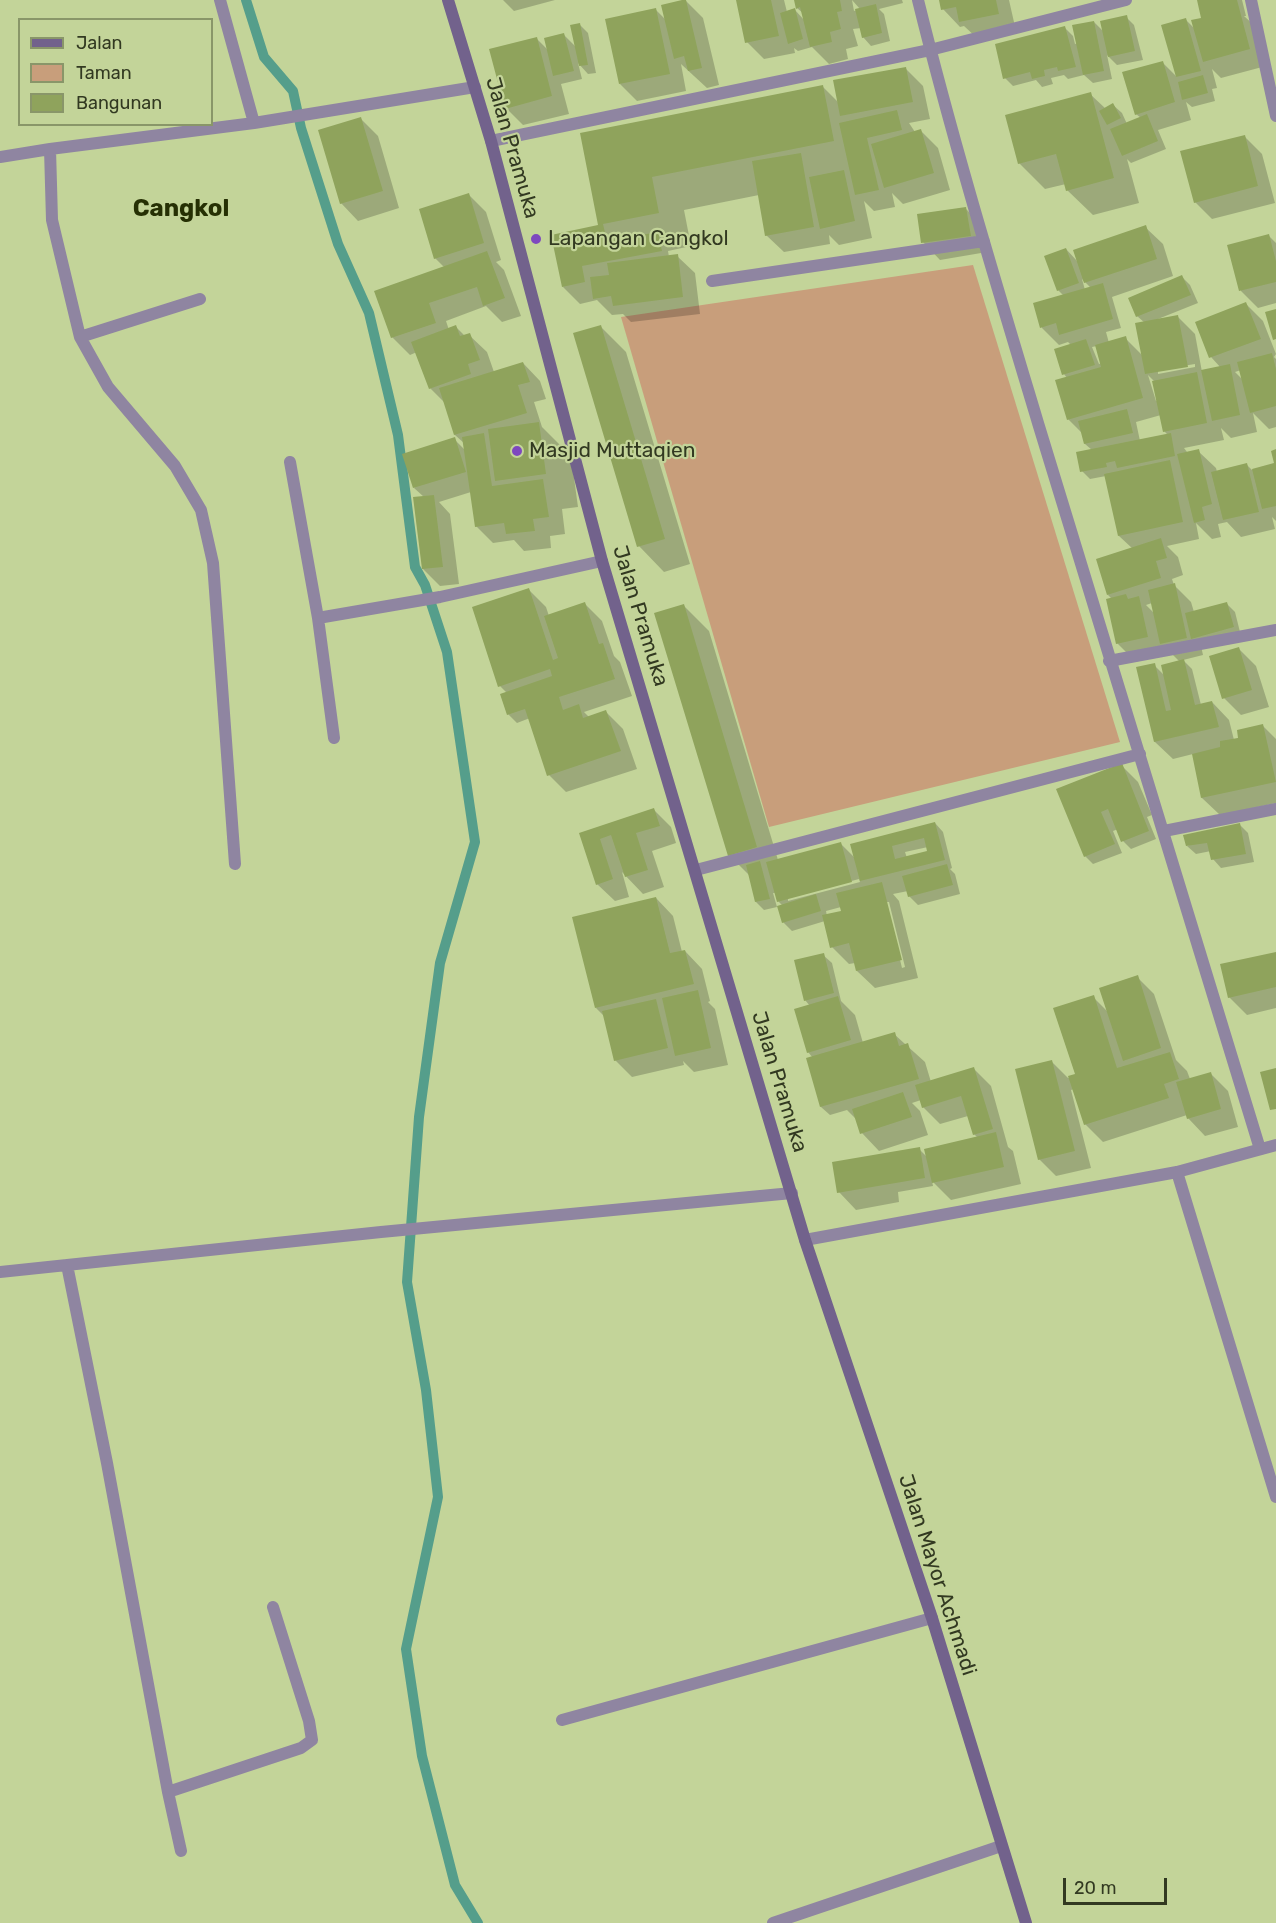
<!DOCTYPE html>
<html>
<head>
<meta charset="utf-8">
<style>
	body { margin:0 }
	#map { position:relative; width:1276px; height:1923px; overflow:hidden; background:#c3d499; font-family:Rubik,sans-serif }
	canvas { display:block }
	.legend { position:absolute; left:18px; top:18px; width:195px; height:108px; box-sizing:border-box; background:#c3d499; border:2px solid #899669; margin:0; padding:8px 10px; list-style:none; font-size:18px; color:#323921 }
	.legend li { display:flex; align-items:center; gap:12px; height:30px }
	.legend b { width:30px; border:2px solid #899669 }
	.scale { position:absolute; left:1063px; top:1878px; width:104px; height:27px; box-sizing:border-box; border:3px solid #323921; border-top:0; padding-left:8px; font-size:18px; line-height:21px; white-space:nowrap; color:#323921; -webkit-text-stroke:4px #c3d499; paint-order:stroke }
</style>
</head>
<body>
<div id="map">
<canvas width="1276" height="1923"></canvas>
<ul class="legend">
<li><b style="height:8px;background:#72628c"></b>Jalan</li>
<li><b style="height:16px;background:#c89e7b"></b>Taman</li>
<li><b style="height:16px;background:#8fa35c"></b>Bangunan</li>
</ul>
<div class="scale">20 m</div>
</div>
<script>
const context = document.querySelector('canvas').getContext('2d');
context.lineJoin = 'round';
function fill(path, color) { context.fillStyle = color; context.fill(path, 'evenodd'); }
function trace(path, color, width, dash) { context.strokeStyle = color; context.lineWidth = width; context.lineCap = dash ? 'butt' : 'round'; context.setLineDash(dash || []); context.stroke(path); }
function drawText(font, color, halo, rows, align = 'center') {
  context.font = font + ' Rubik,sans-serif'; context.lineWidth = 4.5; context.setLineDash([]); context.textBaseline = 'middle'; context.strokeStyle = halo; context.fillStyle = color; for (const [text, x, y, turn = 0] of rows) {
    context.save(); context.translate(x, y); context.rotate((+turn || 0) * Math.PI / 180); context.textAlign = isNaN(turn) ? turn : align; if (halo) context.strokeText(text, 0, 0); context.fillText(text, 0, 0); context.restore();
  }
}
fill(new Path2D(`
	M 973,265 L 1120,742 L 769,827 L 621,317 Z`), '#c89e7b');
fill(new Path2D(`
	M 503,0 L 555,0 L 514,11 Z
	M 738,0 L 784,0 L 787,12 L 795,10 L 805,21 L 804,14 L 797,8 L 795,0 L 902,0 L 903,3 L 879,9 L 884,14 L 890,41 L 871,46 L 863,37 L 861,28 L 853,29 L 858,46 L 846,49 L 848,59 L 829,64 L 812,47 L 798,51 L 794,48 L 795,53 L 764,59 L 747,42 ZM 852,0 L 860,9 L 854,11 Z
	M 940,0 L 1009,0 L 1016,31 L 978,39 L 964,26 L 960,27 L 943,9 Z
	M 1198,0 L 1242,0 L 1246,16 L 1244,16 L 1256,27 L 1266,66 L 1221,78 L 1212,69 L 1217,88 L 1212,89 L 1215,101 L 1192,107 L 1186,102 L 1191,120 L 1158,130 L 1166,149 L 1131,163 L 1127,159 L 1139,203 L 1093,215 L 1067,190 L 1066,184 L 1045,189 L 1019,163 L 1090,94 L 1106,109 L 1113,105 L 1122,113 L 1127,124 L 1141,118 L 1136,114 L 1162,62 L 1177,77 L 1163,26 L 1186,20 L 1196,30 L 1203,19 Z
	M 686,1 L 703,18 L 719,85 L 707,88 L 681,64 L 686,91 L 637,101 L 620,84 L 656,10 L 666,20 Z
	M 1126,17 L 1134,25 L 1143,60 L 1117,65 L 1107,55 L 1112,79 L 1093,83 L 1084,75 L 1068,79 L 1064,75 L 1051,78 L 1053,84 L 1042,87 L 1036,80 L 1013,86 L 1005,78 L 1065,28 L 1073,36 L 1075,44 L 1078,43 L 1094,22 L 1104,32 Z
	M 580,25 L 588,33 L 596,73 L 588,74 L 578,63 L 582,79 L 561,84 L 569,114 L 523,125 L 506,108 L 536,38 L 548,50 L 564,35 L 576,47 Z
	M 906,69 L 923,86 L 930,119 L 909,123 L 915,132 L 921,131 L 938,148 L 950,190 L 903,204 L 892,193 L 895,207 L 874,211 L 864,201 L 872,238 L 839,245 L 829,235 L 830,244 L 784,252 L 766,235 L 759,195 L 684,210 L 691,246 L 668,251 L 669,257 L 677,256 L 695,273 L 700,314 L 631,322 L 623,314 L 612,315 L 597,300 L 580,304 L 563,287 L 601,226 L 581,134 L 823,87 L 839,103 Z
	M 361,119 L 378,136 L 399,208 L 358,221 L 341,203 Z
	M 1244,136 L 1262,154 L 1275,203 L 1212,219 L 1195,202 Z
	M 469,195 L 486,212 L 501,260 L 496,262 L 504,270 L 521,316 L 502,322 L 486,306 L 446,321 L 449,330 L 456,327 L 465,336 L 469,335 L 487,352 L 494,372 L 523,363 L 540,381 L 546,399 L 534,402 L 542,427 L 571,456 L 578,507 L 562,509 L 565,534 L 550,536 L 551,548 L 524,551 L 514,540 L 493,543 L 476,526 L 471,492 L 439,502 L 450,514 L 459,584 L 440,586 L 423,569 L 424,497 L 414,488 L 454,439 L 465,450 L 465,444 L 455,435 L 445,403 L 430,388 L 417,352 L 410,355 L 392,337 L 445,268 L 435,258 Z
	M 965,208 L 983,226 L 987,252 L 940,260 L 923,242 Z
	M 1145,227 L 1163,244 L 1173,276 L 1112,297 L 1121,328 L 1106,332 L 1109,343 L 1125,338 L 1143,356 L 1145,323 L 1137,316 L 1182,277 L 1190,285 L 1198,303 L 1158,319 L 1178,317 L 1195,334 L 1202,372 L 1221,368 L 1211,357 L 1197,323 L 1246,304 L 1263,321 L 1276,354 L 1274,357 L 1276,359 L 1276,427 L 1269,429 L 1253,413 L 1257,432 L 1231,438 L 1221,428 L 1224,440 L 1184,448 L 1187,452 L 1198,451 L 1216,468 L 1217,472 L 1247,465 L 1252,470 L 1276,464 L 1276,521 L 1272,517 L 1275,529 L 1241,537 L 1227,522 L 1218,524 L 1221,537 L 1212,539 L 1196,523 L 1199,539 L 1167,546 L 1178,557 L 1183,575 L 1172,579 L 1174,585 L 1191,602 L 1194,612 L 1227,604 L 1235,612 L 1241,636 L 1201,646 L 1203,655 L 1183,660 L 1192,669 L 1201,705 L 1212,702 L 1229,720 L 1234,740 L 1263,726 L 1276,739 L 1276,803 L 1220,815 L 1202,798 L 1193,754 L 1173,759 L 1155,742 L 1154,665 L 1164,675 L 1180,662 L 1163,645 L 1165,654 L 1134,660 L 1117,643 L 1112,599 L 1108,595 L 1133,549 L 1119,536 L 1106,476 L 1090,479 L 1082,471 L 1092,450 L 1085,444 L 1083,434 L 1068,419 L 1067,378 L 1064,374 L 1071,345 L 1068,342 L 1059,345 L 1042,328 L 1035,304 L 1064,296 L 1058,290 L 1066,249 L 1078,262 ZM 1082,279 L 1091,288 L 1085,290 ZM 1097,346 L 1102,363 L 1099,364 L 1092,347 ZM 1195,364 L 1195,367 L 1158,374 L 1158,370 ZM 1241,370 L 1243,380 L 1235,372 ZM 1148,375 L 1154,381 L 1158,400 L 1156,401 ZM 1161,415 L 1164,431 L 1168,435 L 1140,441 L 1136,422 ZM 1152,603 L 1155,614 L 1146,605 Z
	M 1269,236 L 1276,243 L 1276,303 L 1258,308 L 1241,291 L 1229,246 Z
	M 600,326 L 626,352 L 690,564 L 664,572 L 639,546 Z
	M 529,590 L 546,607 L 549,616 L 585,604 L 602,621 L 614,656 L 620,662 L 632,696 L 584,712 L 589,717 L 606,712 L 623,729 L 637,769 L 566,792 L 549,775 L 530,718 L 517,723 L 508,714 L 507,693 L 500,686 Z
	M 684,606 L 709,631 L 778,860 L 841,844 L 856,859 L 935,823 L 943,832 L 952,868 L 950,869 L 955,874 L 960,894 L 918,905 L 909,896 L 908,891 L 893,894 L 899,901 L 918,978 L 875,988 L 857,971 L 855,963 L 849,964 L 832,947 L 825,921 L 792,931 L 783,922 L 783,906 L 778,901 L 776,893 L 773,893 L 777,907 L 764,910 L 756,902 L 750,876 L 729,855 ZM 928,847 L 929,852 L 907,858 L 905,852 ZM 859,879 L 860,882 L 788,901 L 788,898 ZM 886,902 L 889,902 L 905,967 L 902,968 ZM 841,907 L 843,912 L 827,916 L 826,911 Z
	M 1239,649 L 1256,666 L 1269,707 L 1241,715 L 1224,698 Z
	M 1121,765 L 1138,782 L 1152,815 L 1147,817 L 1156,839 L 1131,849 L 1123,841 L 1118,829 L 1113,831 L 1122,853 L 1093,864 L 1085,856 L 1058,790 Z
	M 654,810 L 671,827 L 676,843 L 652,851 L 664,887 L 643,894 L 622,872 L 629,897 L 615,901 L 597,884 L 581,834 Z
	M 1240,825 L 1248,833 L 1254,862 L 1221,868 L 1213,859 L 1211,851 L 1196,854 L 1187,846 Z
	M 656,898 L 673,916 L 682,952 L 685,951 L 702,969 L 710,1001 L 708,1002 L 715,1009 L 728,1065 L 694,1072 L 683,1061 L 684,1065 L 632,1077 L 615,1060 L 605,1017 L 596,1008 Z
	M 1276,953 L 1276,1008 L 1247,1015 L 1229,997 Z
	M 823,955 L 832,963 L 841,1001 L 855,1015 L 863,1043 L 894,1034 L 925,1062 L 931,1082 L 974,1069 L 991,1086 L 1008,1147 L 1013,1151 L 1021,1184 L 951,1200 L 932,1181 L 933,1186 L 898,1192 L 899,1202 L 856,1210 L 839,1192 L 919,1149 L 927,1157 L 978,1138 L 974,1134 L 968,1116 L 940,1124 L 923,1107 L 921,1100 L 912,1103 L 920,1111 L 928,1135 L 879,1151 L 862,1133 L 856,1119 L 847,1110 L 830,1115 L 821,1107 L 808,1059 L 813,1058 L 808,1052 L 810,1006 L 805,1000 Z
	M 1137,977 L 1154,994 L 1176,1060 L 1187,1071 L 1190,1079 L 1211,1074 L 1228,1091 L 1238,1127 L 1205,1136 L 1188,1118 L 1187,1115 L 1103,1142 L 1085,1124 L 1074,1089 L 1071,1090 L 1091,1168 L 1056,1176 L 1039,1159 L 1051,1061 L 1068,1078 L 1076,1075 L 1093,997 L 1109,1013 Z`), '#0003');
trace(new Path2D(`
	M 246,0 L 264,57 L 293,91 L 301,128 L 338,244 L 369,313 L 398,435 L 415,567 L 425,585 L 447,652 L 475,842 L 440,963 L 419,1117 L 407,1282 L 426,1390 L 438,1497 L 406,1649 L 422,1756 L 455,1885 L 478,1923`), '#559e8b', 10);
fill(new Path2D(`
	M 682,0 L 686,0 L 702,68 L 688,71 L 684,56 L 674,59 L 661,5 Z
	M 736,0 L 771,0 L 779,36 L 745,43 Z
	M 794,0 L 840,0 L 842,11 L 837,12 L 841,29 L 830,32 L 832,42 L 810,47 L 800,7 L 796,9 Z
	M 939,0 L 996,0 L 999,14 L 959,22 L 956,7 L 941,10 Z
	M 1197,0 L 1237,0 L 1250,49 L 1203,62 L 1191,20 L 1201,18 Z
	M 876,4 L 882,33 L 862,38 L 855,9 Z
	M 656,8 L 670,74 L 619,84 L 605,19 Z
	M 795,8 L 803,39 L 788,44 L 780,13 Z
	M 1127,15 L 1135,51 L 1108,57 L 1100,21 Z
	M 1186,18 L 1201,71 L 1176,77 L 1161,25 Z
	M 1094,21 L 1104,71 L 1083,75 L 1072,25 Z
	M 580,23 L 588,65 L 579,66 L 570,25 Z
	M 1065,26 L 1076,67 L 1058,71 L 1057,67 L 1044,70 L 1045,76 L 1032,79 L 1030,72 L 1003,79 L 995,44 Z
	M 564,33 L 574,71 L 553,76 L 544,38 Z
	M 537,37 L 552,96 L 505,109 L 489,49 Z
	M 1163,61 L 1175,102 L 1135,115 L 1122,72 Z
	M 906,67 L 913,102 L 840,116 L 833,80 Z
	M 1203,75 L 1208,93 L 1182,100 L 1178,82 Z
	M 823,85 L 834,141 L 652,177 L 659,213 L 603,224 L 607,241 L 658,232 L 662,251 L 582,266 L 585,282 L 562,287 L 551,235 L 598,225 L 580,133 Z
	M 1091,92 L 1114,178 L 1066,191 L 1056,154 L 1018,164 L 1005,115 Z
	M 1113,103 L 1121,118 L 1107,125 L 1099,111 Z
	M 897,110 L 902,130 L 867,138 L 879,190 L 855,195 L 839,123 Z
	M 1147,114 L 1158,141 L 1122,156 L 1110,129 Z
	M 361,117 L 383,191 L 340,204 L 318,130 Z
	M 921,129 L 934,173 L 884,188 L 871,144 Z
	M 1245,135 L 1258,186 L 1194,203 L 1180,151 Z
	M 801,153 L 814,227 L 765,236 L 752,161 Z
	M 844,170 L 855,221 L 820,229 L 809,177 Z
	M 469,193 L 484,243 L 434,259 L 419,209 Z
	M 966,207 L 971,236 L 921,243 L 917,214 Z
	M 1146,225 L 1157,259 L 1084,283 L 1073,250 Z
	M 1269,234 L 1276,261 L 1276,282 L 1239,291 L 1227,245 Z
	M 1066,248 L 1079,283 L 1057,291 L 1044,256 Z
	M 487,251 L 505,298 L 483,306 L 477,287 L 429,303 L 436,323 L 391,338 L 374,291 Z
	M 678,254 L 683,297 L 613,306 L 611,296 L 593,299 L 590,277 L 609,275 L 607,263 Z
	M 1182,275 L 1191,295 L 1136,317 L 1128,298 Z
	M 1103,283 L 1113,319 L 1059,335 L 1056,323 L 1040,328 L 1033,303 Z
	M 1246,302 L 1261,339 L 1209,358 L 1195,322 Z
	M 1276,309 L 1276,339 L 1273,340 L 1265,312 Z
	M 1178,315 L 1188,367 L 1145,374 L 1135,323 Z
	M 456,325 L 460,336 L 470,333 L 480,360 L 468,364 L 471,374 L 429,389 L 411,342 Z
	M 601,325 L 665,539 L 637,547 L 573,333 Z
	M 1126,336 L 1143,398 L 1067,420 L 1055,380 L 1101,367 L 1095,345 Z
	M 1086,339 L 1095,365 L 1062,375 L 1054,349 Z
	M 1272,353 L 1276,369 L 1276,406 L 1250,413 L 1237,362 Z
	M 523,362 L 530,382 L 518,385 L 527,413 L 454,435 L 439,388 Z
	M 1230,364 L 1240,415 L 1212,421 L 1201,370 Z
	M 1197,372 L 1207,423 L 1163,432 L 1152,381 Z
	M 1127,409 L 1133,433 L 1084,444 L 1078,421 Z
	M 539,422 L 546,474 L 495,481 L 488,429 Z
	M 484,433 L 492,486 L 543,479 L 549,517 L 533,519 L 535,531 L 506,534 L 504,523 L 475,527 L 462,437 Z
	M 1171,433 L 1175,456 L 1117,468 L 1115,461 L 1106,463 L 1107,467 L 1080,472 L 1076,452 Z
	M 455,437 L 466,472 L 413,488 L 402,454 Z
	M 1199,449 L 1212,504 L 1202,507 L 1205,520 L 1194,523 L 1177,454 Z
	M 1276,449 L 1276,506 L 1262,509 L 1252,469 L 1274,463 L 1271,451 Z
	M 1170,460 L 1183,522 L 1118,536 L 1104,474 Z
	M 1247,463 L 1259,512 L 1223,520 L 1211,472 Z
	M 434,495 L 443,567 L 422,569 L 413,497 Z
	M 1161,538 L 1167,558 L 1156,561 L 1161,578 L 1107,595 L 1096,559 Z
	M 1175,583 L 1187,638 L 1160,644 L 1148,590 Z
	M 529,588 L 553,660 L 558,658 L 544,616 L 585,602 L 599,644 L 603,643 L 615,679 L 559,697 L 563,710 L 579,704 L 583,718 L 606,710 L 621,751 L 547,776 L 525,709 L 507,715 L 500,694 L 552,676 L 550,669 L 498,687 L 472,607 Z
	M 1126,594 L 1128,599 L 1139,596 L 1148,637 L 1116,644 L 1106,599 Z
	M 1227,602 L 1234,627 L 1191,639 L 1185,613 Z
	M 684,604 L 757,847 L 728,856 L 654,613 Z
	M 1239,647 L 1252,690 L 1222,699 L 1209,656 Z
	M 1184,659 L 1195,705 L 1212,701 L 1219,727 L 1154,742 L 1136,667 L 1155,663 L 1166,711 L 1171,710 L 1161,665 Z
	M 1263,724 L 1276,782 L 1201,798 L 1192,754 L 1220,747 L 1220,741 L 1238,738 L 1237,730 Z
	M 1122,763 L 1149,831 L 1121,842 L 1108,809 L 1101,812 L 1115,844 L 1084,857 L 1056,789 Z
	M 654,808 L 660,826 L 636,833 L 648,870 L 625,877 L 611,835 L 600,839 L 613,879 L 596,885 L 579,833 Z
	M 935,822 L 945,860 L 860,881 L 850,844 ZM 924,838 L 927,851 L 895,859 L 892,846 Z
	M 1240,823 L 1246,854 L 1211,860 L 1207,843 L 1186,846 L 1183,835 Z
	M 841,842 L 852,882 L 777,902 L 766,862 Z
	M 760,861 L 770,899 L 755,902 L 746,865 Z
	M 947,864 L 953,885 L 908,897 L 902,876 Z
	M 882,882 L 902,960 L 856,971 L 849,943 L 830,948 L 822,915 L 841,911 L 836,893 Z
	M 816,894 L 821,911 L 782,923 L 777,906 Z
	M 656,897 L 670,953 L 685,950 L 694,984 L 595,1008 L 572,917 Z
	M 1276,952 L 1276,987 L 1228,998 L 1220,964 Z
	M 824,953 L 834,993 L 804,1001 L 794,960 Z
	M 1138,975 L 1161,1048 L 1123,1061 L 1099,988 Z
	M 698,990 L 711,1048 L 675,1056 L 662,998 Z
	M 1094,995 L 1117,1068 L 1170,1052 L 1179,1079 L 1164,1084 L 1169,1098 L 1084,1125 L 1068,1076 L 1075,1074 L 1053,1008 Z
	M 838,996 L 851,1040 L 807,1053 L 794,1009 Z
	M 656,999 L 668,1048 L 614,1061 L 602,1011 Z
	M 895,1032 L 899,1046 L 908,1043 L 919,1079 L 820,1107 L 806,1058 Z
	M 1052,1060 L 1075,1151 L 1038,1160 L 1015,1069 Z
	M 974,1067 L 993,1129 L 973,1135 L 961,1096 L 922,1108 L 915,1085 Z
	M 1276,1068 L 1276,1109 L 1270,1110 L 1260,1072 Z
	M 1211,1072 L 1221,1109 L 1187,1119 L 1176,1082 Z
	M 903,1092 L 912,1117 L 860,1134 L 852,1109 Z
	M 996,1132 L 1004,1167 L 932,1183 L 924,1149 Z
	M 920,1147 L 925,1178 L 837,1193 L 832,1162 Z`), '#8fa35c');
trace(new Path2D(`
	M 773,1923 L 1001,1846`), '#8f85a1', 12);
trace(new Path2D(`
	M 220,0 L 254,123
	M 918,0 C 953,142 996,283 1038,423 C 1111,665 1187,907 1260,1149
	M 1251,0 L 1276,116
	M 491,141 L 930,50 L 1126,0
	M 50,149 L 52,220 L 80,337 L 108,387 L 175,466 L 201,510 L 213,563 L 235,864
	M 0,157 L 50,149 L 254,123 L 475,87
	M 712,281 L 984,241
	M 80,337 L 200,299
	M 290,462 L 318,618 L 334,738
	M 318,618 L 440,597 L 602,561
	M 1109,661 L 1276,630
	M 1164,831 L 1276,809
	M 696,870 L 1140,754
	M 1177,1172 L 1276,1497
	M 805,1240 L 1177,1172 L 1276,1145
	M 67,1265 L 107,1463 L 168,1792 L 181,1851
	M 0,1272 L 381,1232 L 792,1193
	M 562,1720 L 932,1618
	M 168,1792 L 301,1748 L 312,1740 L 309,1721 L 273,1607`), '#8f85a1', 12);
trace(new Path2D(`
	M 448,0 L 491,141 L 602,561 L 805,1240 L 932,1618 L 1026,1923`), '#72628c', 12);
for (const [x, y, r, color] of [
	[536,239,6,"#7e48bf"],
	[517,451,6,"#7e48bf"]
]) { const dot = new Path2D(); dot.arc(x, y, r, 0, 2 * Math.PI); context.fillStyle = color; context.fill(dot); trace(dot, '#c3d499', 2); }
drawText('21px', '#323921', '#c3d499', [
	["Jalan Pramuka",512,148,74],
	["Jalan Pramuka",640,616,73],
	["Jalan Pramuka",779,1082,73],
	["Jalan Mayor Achmadi",937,1575,72]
]);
drawText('21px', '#323921', '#c3d499', [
	["Lapangan Cangkol",548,239],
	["Masjid Muttaqien",529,451]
], 'left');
drawText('bold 24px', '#263004', '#c3d499', [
	["Cangkol",181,209]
]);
</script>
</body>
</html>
